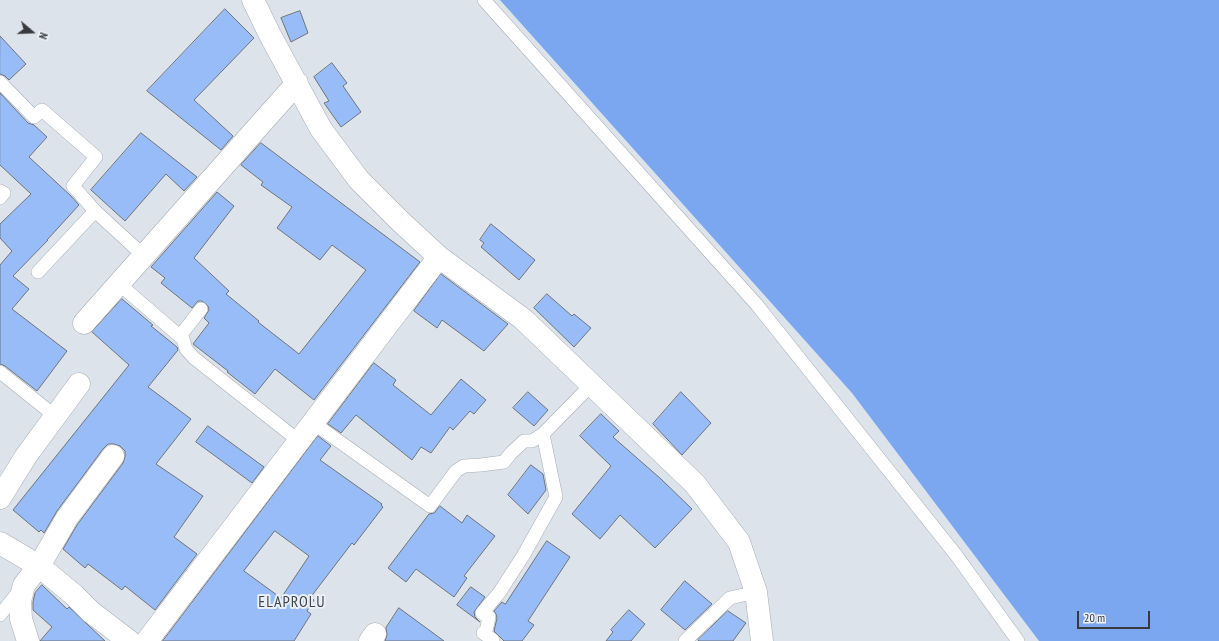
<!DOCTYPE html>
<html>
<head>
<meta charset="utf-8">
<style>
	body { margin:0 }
	#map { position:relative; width:1219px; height:641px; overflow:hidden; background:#dde3eb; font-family:"PT Sans Narrow",sans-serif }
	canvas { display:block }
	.north { position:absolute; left:12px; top:12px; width:40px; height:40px; -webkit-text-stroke:3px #eaf0f8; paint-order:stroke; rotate:109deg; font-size:11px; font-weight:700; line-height:16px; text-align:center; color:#383a3e }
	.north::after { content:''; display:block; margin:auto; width:14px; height:18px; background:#383a3e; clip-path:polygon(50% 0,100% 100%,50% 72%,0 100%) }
	.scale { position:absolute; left:1077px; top:611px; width:73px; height:18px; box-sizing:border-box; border:2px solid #383a3e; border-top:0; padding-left:5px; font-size:12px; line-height:14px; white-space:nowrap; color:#383a3e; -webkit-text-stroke:3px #eaf0f8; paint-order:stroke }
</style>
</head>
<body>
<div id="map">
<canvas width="1219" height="641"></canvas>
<div class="north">N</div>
<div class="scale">20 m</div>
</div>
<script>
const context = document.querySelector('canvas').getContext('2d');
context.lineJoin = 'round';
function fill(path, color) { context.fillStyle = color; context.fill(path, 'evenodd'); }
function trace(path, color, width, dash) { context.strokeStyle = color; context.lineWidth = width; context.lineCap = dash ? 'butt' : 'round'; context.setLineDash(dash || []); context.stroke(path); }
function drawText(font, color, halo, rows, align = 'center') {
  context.font = font + ' "PT Sans Narrow",sans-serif'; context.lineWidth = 4; context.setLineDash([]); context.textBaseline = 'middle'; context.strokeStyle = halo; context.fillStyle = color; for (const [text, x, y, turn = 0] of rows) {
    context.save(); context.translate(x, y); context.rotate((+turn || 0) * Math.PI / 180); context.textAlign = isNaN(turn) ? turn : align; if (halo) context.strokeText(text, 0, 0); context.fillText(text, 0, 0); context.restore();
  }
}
fill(new Path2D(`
	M 500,0 L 1219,0 L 1219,641 L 1039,641 L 852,393 Z`), '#7aa7f0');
const building = new Path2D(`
	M 225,9 L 254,38 L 194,100 L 233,136 L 221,150 L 147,91 Z
	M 300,11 L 308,33 L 291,42 L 281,18 Z
	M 0,36 L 26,64 L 9,80 L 5,76 L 0,74 Z
	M 332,63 L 347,83 L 343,86 L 361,112 L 341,127 L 324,103 L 329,101 L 314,77 Z
	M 0,93 L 28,123 L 34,125 L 47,137 L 29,157 L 71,196 L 79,205 L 47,240 L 48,240 L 13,276 L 29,289 L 12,309 L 67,351 L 37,391 L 5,366 L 0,364 L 0,265 L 12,251 L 0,238 L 0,224 L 31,194 L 0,165 Z
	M 141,133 L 197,177 L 184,191 L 166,174 L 125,221 L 91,190 Z
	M 261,143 L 420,262 L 314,400 L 275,369 L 255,394 L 227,372 L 228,371 L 193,344 L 209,323 L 204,318 L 209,310 L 208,306 L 202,301 L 198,301 L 192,308 L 161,283 L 165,278 L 151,267 L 217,192 L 234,206 L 194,258 L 229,291 L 226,294 L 259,321 L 258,322 L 299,354 L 366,270 L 332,245 L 320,260 L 277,228 L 292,207 L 261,185 L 263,182 L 241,165 Z
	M 491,224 L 535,260 L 519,280 L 481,247 L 484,243 L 480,240 Z
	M 441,274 L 508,324 L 484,351 L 442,320 L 437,328 L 414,311 Z
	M 547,294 L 572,316 L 574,314 L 591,328 L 574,347 L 534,308 Z
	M 122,299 L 153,325 L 151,326 L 177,347 L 178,350 L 148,387 L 191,419 L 156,464 L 203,496 L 174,537 L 197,554 L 155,610 L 125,586 L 122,590 L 88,564 L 85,568 L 63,549 L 77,525 L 123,463 L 125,457 L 125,451 L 120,446 L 114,444 L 108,444 L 103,449 L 57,511 L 44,533 L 41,530 L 39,532 L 13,510 L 129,365 L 92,332 Z
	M 374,363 L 396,380 L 393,385 L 431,415 L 461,379 L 486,400 L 474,414 L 470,411 L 453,430 L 450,427 L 431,453 L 421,447 L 412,460 L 356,415 L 341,433 L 328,424 Z
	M 528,392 L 548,410 L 534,426 L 513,408 Z
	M 681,392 L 711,423 L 682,455 L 653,424 Z
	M 601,414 L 619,431 L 613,437 L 661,479 L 692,509 L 655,548 L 620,515 L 600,539 L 572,514 L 611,466 L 580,436 Z
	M 208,426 L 264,467 L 252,483 L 196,442 Z
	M 318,436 L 331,446 L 320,460 L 382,504 L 381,505 L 383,507 L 354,545 L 352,543 L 310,598 L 314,600 L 307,611 L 311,614 L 294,641 L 163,641 ZM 275,531 L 309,556 L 281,598 L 244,571 Z
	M 531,465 L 543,474 L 546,490 L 528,514 L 508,495 Z
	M 440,506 L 462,523 L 467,515 L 495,536 L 464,576 L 467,578 L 454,597 L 416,569 L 406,582 L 388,568 L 429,514 L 434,513 Z
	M 547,541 L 570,557 L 528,621 L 534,625 L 522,641 L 504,641 L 494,631 L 497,618 L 496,614 L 494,611 L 502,602 L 505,604 Z
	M 685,581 L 712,604 L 685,630 L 661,610 Z
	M 42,585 L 67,609 L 69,607 L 105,641 L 40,641 L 52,627 L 33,610 L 33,602 L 35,593 Z
	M 471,587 L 485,597 L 474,612 L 475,617 L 480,622 L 457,605 Z
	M 399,608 L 444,641 L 385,641 L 387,635 L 386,628 Z
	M 629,610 L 645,624 L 631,641 L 606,641 L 613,632 L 611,630 Z
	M 728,611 L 746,623 L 733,641 L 699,641 L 698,640 Z`);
fill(building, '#97bcf7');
trace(building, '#6f747b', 1);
const service = new Path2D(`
	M 484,0 L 757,305 L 956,555 L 1018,641
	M 0,82 L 34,117 L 42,110 L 96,157 L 73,186 L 95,211 L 38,272
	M 0,191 L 4,193 L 0,198
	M 95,211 L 144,256
	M 119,284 L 183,339 L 186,349 L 194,358 L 299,441
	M 180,336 L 201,309
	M 0,372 L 55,416
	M 312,422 L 430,506 L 456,471 L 464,466 L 481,465 L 504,462 L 511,453 L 524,441 L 532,441 L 543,434
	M 0,615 L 20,590
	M 492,641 L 493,640 L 483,633 L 486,631 L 489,617 L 482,613 L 499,593 L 523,556 L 556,497 L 543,434 L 591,385
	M 685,641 L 730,598 L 756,592`);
const minor = new Path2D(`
	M 253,0 L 270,35 L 321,129 L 359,180 L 400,221 L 439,257 L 523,319 L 695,484 L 739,542 L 756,592 L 762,641
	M 84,323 L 297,83
	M 0,498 L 26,456 L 79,384
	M 28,641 L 21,619 L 20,601 L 24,585 L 39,566 L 67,518 L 113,456
	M 147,641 L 439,257
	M 370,641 L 375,634`);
const secondary = new Path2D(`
	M 0,543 L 39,566 L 74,595 L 91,612 L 129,641`);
trace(service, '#a8adb5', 14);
trace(minor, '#a8adb5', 23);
trace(secondary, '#a8adb5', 23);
trace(service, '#fff', 13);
trace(minor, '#fff', 22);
trace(secondary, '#fff', 22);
context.letterSpacing = '1px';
drawText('16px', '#41464c', '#eaf0f8', [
	["ELAPROLU",292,602]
]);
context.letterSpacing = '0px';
</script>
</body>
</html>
